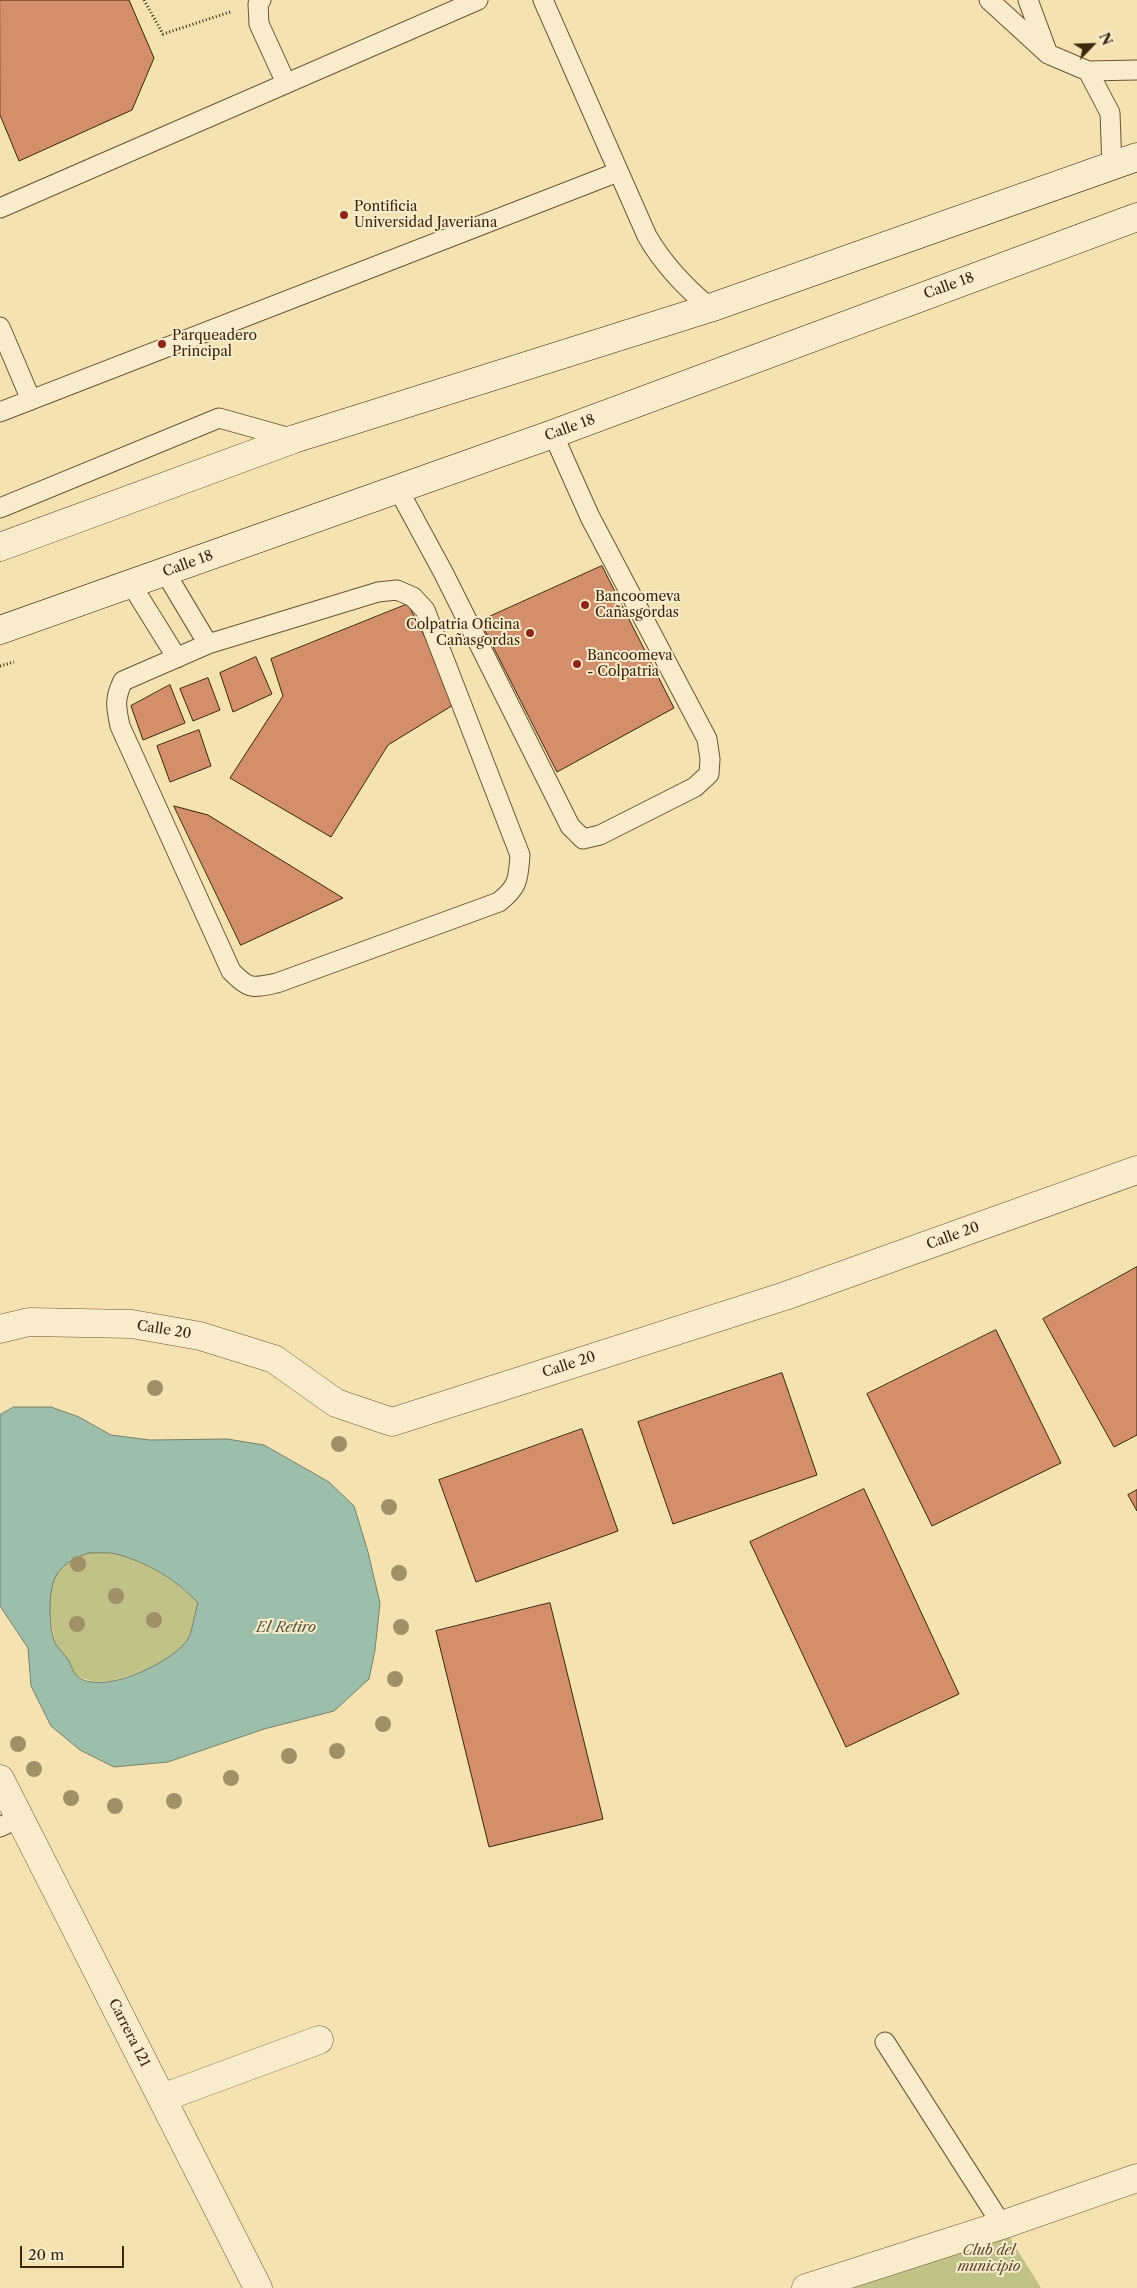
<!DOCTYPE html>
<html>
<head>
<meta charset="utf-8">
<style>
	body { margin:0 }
	#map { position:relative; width:1137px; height:2288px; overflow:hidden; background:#f4e2b0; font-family:"Libre Caslon Text",serif }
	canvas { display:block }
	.north { position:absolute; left:1067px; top:20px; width:50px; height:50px; -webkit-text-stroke:4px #f8eccc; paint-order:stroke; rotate:66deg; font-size:14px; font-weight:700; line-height:20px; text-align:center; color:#3b250d }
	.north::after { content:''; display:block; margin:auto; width:18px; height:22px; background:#3b250d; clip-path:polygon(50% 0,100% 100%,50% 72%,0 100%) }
	.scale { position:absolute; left:20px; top:2246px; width:104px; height:22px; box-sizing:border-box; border:2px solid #3b250d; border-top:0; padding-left:6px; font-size:15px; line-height:18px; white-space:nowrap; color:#3b250d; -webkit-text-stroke:4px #f8eccc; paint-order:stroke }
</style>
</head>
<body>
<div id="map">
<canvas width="1137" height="2288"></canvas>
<div class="north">N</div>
<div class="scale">20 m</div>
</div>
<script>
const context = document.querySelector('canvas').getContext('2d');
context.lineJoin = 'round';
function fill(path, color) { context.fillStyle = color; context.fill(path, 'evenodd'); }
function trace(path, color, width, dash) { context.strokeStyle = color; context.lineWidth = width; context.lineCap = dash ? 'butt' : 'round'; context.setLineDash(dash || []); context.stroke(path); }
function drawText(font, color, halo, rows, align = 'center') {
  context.font = font + ' "Libre Caslon Text",serif'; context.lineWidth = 4; context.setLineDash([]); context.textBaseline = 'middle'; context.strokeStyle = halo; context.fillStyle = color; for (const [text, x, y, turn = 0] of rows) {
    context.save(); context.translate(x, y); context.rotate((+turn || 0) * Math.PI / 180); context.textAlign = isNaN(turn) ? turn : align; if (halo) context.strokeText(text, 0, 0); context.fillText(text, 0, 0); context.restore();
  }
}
fill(new Path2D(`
	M 89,1553 C 98,1553 109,1552 117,1554 C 148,1563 176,1580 198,1603 L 189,1639 L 172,1656 L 154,1668 L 111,1681 L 94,1682 L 76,1676 L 55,1642 L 50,1616 L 50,1589 L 56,1573 L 72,1559 Z
	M 1002,2225 L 1041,2288 L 806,2288 Z`), '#c0c288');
const water = new Path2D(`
	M 14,1407 L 51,1407 L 79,1417 L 111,1435 L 150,1440 L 227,1439 L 264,1445 L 329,1482 L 354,1506 L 368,1552 L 380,1603 L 375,1650 L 369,1679 L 334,1711 L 264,1729 L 168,1762 L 114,1767 L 80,1750 L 51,1726 L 31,1686 L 28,1648 L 0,1606 L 0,1415 ZM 89,1553 C 98,1553 109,1552 117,1554 C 148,1563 176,1579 198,1603 C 195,1612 192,1632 188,1639 C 173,1663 98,1698 76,1675 C 73,1672 71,1665 69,1661 C 65,1655 59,1649 55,1643 C 51,1633 50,1619 50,1609 C 50,1577 58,1563 89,1553 Z`);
fill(water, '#9cbeaa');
trace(water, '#75816b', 1);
const building = new Path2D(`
	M 0,0 L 129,0 L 154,58 L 132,110 L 19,161 L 0,115 Z
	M 602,566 L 674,708 L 557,772 L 480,621 Z
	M 408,604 L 458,702 L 388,745 L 331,837 L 230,778 L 283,696 L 271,659 Z
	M 256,657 L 272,694 L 233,712 L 220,673 Z
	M 208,678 L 220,710 L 193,721 L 180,689 Z
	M 170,685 L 185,723 L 143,740 L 131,706 Z
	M 199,730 L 211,766 L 170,782 L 157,746 Z
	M 174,806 L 208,815 L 343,898 L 241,945 Z
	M 1137,1267 L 1137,1435 L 1114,1447 L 1043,1319 Z
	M 996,1330 L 1061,1463 L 932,1526 L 867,1394 Z
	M 782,1373 L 817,1475 L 673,1524 L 638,1422 Z
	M 582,1429 L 618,1531 L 476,1582 L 439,1480 Z
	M 864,1489 L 959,1694 L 846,1747 L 750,1542 Z
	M 1137,1490 L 1137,1511 L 1128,1495 Z
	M 550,1603 L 603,1819 L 489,1847 L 436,1631 Z`);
fill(building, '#d38f6b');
trace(building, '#3b250d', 1);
const lane = new Path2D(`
	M 261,0 L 258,4 L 259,24 L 286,83
	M 543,0 L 647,236 C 663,264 685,287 710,308
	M 989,0 L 1048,54 L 1028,0
	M 1048,54 L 1088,71 L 1137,70
	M 1088,71 L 1110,113 L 1112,167
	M 0,208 L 478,0
	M 0,327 L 31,400
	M 0,412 L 618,172
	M 398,489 L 443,572 L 570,826 L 583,839 L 600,835 L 695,787 L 709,774 L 710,759 L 707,739 L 590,517 L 553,434
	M 0,508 L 219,418 L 294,439
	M 165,572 L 208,644
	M 131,584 L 177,658
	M 397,590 L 413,597 L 425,610 L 520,855 C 518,879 519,886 499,902 L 277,983 C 252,988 249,990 231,971 L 120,726 C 116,707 114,699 123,681 L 208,644 L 378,592 Z
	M 0,1827 L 21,1817
	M 885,2042 L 1002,2225`);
const street = new Path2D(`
	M 0,1329 L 29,1322 L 132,1324 L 200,1336 L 274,1359 L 336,1403 L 392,1422 L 785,1296 L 1137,1170
	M 0,1779 L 258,2288
	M 162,2098 L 319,2040
	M 806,2288 L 1002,2225 L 1137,2178`);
const secondary = new Path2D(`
	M 0,547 L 294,439 L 710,308 L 1137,157
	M 0,630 L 553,434 L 1137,217`);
trace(lane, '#695436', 21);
trace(street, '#695436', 29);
trace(secondary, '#3b250d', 29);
trace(new Path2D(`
	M 144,0 L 163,34 L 230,12
	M 0,666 L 14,662`), '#3b250d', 3, [1, 2.5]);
trace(lane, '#f8eccc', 19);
trace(street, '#f8eccc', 28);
trace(secondary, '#f8eccc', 28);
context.fillStyle = '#a09067';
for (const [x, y] of [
	[155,1388],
	[339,1444],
	[389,1507],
	[78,1564],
	[399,1573],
	[116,1596],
	[154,1620],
	[77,1624],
	[401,1627],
	[395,1679],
	[383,1724],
	[18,1744],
	[337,1751],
	[289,1756],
	[34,1769],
	[231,1778],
	[71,1798],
	[174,1801],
	[115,1806]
]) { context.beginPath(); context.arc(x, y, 8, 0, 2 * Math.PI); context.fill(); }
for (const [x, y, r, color] of [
	[344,215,5,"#8f2418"],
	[162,344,5,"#8f2418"],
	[585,605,5,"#8f2418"],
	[530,633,5,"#8f2418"],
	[577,664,5,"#8f2418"]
]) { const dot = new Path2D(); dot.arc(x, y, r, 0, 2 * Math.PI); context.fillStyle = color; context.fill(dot); trace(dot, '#f8eccc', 2); }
drawText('14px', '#3b250d', '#f8eccc', [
	["Pontificia",354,207],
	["Universidad Javeriana",354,223],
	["Parqueadero",172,336],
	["Principal",172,352],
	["Bancoomeva",595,597],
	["Cañasgordas",595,613],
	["Colpatria Oficina",520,625,"right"],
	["Cañasgordas",520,641,"right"],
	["Bancoomeva",587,656],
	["- Colpatria",587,672]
], 'left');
drawText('14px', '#3b250d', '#f8eccc', [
	["Calle 18",949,286,-20],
	["Calle 18",570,428,-20],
	["Calle 18",188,564,-20],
	["Calle 20",953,1236,-20],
	["Calle 20",164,1330,9],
	["Calle 20",569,1365,-18],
	["Carrera 121",129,2033,63]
]);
drawText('italic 14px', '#5c4c2c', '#f8eccc', [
	["Club del",989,2251],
	["municipio",989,2267]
]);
drawText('italic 15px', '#58533c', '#f8eccc', [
	["El Retiro",286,1628]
]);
</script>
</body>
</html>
